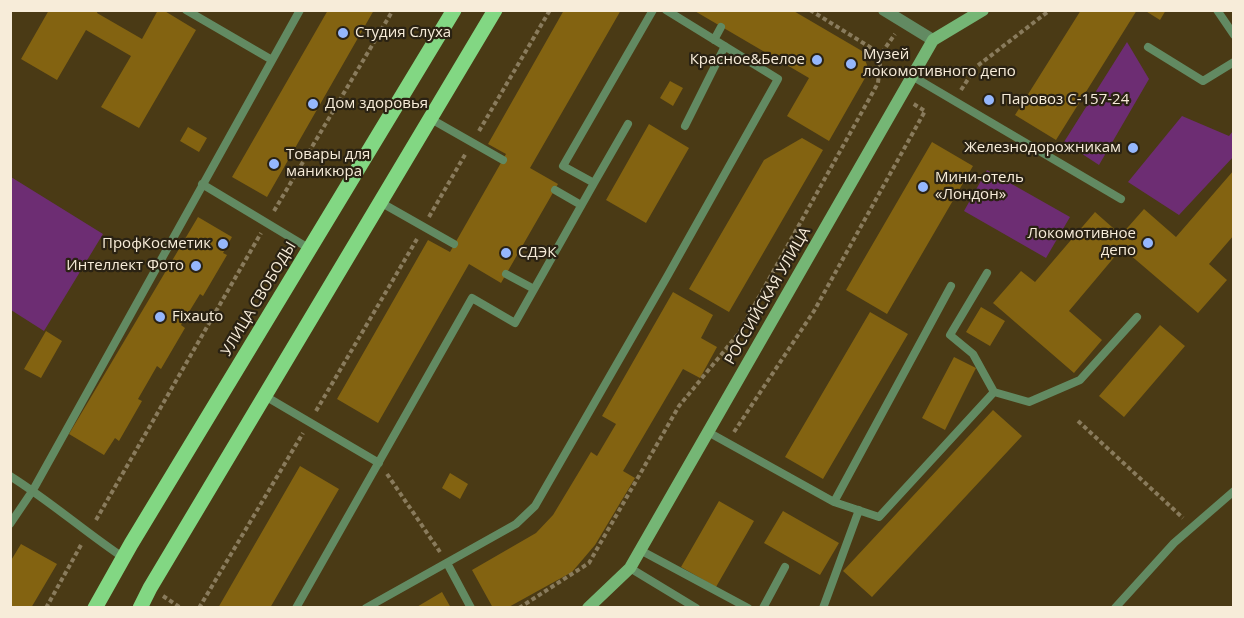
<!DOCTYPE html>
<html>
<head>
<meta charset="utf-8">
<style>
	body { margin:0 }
	#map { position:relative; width:1244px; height:618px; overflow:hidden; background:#4a3a15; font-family:"Open Sans",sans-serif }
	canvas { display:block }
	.frame { position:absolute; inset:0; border:12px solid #f7ecd9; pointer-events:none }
</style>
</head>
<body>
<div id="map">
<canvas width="1244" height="618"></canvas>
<div class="frame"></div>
</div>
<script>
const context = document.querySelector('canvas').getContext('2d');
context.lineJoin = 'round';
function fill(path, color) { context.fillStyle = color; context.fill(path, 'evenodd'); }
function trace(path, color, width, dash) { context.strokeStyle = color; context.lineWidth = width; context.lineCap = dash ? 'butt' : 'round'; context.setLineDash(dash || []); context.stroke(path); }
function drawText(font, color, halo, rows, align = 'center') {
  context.font = font + ' "Open Sans",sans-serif'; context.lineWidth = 4.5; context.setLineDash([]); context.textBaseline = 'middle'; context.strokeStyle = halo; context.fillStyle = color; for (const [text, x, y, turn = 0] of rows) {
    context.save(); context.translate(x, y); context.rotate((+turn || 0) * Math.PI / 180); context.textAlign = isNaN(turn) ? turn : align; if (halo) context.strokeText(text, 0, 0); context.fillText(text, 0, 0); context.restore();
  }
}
fill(new Path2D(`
	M 1127,42 L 1149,79 L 1099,165 L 1064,142 Z
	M 1182,116 L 1229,136 L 1233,131 L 1234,156 L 1179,215 L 1128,182 Z
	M 987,170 L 1070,217 L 1046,258 L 964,211 Z
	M 11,177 L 103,234 L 44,331 L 11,310 Z`), '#6d2d73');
fill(new Path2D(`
	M 49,10 L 98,10 L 97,13 L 142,39 L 158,10 L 163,10 L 196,30 L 139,128 L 101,107 L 131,56 L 86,30 L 57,80 L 21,59 Z
	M 328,10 L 374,10 L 267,197 L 232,177 Z
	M 564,10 L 621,10 L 530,168 L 558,184 L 501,283 L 469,264 L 378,423 L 337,399 L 428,240 L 450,252 L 506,154 L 488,144 Z
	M 693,10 L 792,10 L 862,51 L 869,71 L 829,141 L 787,116 L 809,78 Z
	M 1081,10 L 1137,10 L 1056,140 L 1015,115 Z
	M 1144,10 L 1166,10 L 1160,20 Z
	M 670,81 L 683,88 L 673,106 L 660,98 Z
	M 649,124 L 689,148 L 646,223 L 606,200 Z
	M 188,127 L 207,138 L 199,152 L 180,141 Z
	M 802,138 L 823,150 L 729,312 L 689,289 L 764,160 Z
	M 932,142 L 973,166 L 887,314 L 846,290 Z
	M 1234,170 L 1234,235 L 1209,264 L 1227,280 L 1198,313 L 1122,248 L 1069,311 L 1102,340 L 1074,373 L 993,303 L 1021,271 L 1035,282 L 1095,212 L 1121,235 L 1144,209 L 1176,237 Z
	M 198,217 L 232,237 L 223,253 L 227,255 L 203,296 L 200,294 L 181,325 L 185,328 L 161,369 L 157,366 L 138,399 L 142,401 L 119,441 L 115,438 L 104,455 L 69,434 Z
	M 673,292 L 713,315 L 701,338 L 717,347 L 700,378 L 683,369 L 623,471 L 635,478 L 595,545 L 572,572 L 507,608 L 493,608 L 472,570 L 536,533 L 553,515 L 591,452 L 597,456 L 616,424 L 602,416 Z
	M 981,307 L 1005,321 L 990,346 L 966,332 Z
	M 870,312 L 908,334 L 823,479 L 785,457 Z
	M 1160,325 L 1185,346 L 1124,417 L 1099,396 Z
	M 46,331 L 62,341 L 41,378 L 24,369 Z
	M 954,357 L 976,368 L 945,430 L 922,418 Z
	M 993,410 L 1022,436 L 872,597 L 843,571 Z
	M 300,466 L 339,489 L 270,608 L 218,608 Z
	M 450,473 L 468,484 L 460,499 L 442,488 Z
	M 719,501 L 754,521 L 716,587 L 681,567 Z
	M 783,511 L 839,543 L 820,575 L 764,543 Z
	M 21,544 L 57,564 L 31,608 L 10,608 L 10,562 Z
	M 442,592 L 451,608 L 415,608 Z`), '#836311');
trace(new Path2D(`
	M 810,10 L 881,54
	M 961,90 L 976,67 L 1050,10
	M 479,131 L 550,10
	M 274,211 L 393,10
	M 429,217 L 466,153
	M 316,411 L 417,239
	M 1078,421 L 1183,518
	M 734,432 L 814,311 L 925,111 L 912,103
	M 387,474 L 440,552
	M 96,520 L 261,233
	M 163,596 L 181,608
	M 46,608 L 81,545
	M 199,608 L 303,433
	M 519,608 L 589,563 L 679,406 L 739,333 L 878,83 L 881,54 L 895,34`), '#897b5c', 4, [4.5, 3]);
trace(new Path2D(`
	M 186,10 L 272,60
	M 1217,10 L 1234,35
	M 714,40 L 721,27
	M 1148,47 L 1203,81 L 1234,62
	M 912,76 L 1121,199
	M 431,119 L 503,160
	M 685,126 L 725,46
	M 594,183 L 628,124
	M 202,184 L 310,249
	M 555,190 L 581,205
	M 380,202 L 454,244
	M 987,273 L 950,335 L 973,354 L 994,392
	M 506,274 L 534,289
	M 265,396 L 379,463
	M 708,432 L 834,502 L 951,286
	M 10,476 C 50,501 85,532 124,558
	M 834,502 L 879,517 L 994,392 L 1029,402 L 1080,380 L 1137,317
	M 10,524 L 33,490 L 300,10
	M 640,550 L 748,608
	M 447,563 L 471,608
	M 630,568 L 696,608
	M 296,608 L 472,298 L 515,323 L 594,183 L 563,166 L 653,10
	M 366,608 L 516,524 L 535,506 L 668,275 L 778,79 L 666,10
	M 763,608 L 785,567
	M 823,608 L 859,510
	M 1115,608 L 1174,543 L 1234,491`), '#628a62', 8);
trace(new Path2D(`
	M 884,10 L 933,40`), '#628a62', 12);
trace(new Path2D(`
	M 588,608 L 630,568 L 933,40 L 983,10`), '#75b675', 12);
trace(new Path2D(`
	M 95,608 L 131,544 L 454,10
	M 140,608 L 150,588 L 495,10`), '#82d783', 15);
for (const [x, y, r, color] of [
	[343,33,6,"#95b7fd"],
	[817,60,6,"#95b7fd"],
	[851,64,6,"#95b7fd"],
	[989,100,6,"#95b7fd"],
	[313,104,6,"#95b7fd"],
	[1133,148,6,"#95b7fd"],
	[274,164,6,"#95b7fd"],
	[923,187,6,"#95b7fd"],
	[1148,243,6,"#95b7fd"],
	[223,244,6,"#95b7fd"],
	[506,253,6,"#95b7fd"],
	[196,266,6,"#95b7fd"],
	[160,317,6,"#95b7fd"]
]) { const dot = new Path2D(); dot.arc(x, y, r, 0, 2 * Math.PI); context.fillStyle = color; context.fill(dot); trace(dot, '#2a2213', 2); }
drawText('15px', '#f7ecd9', '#2a2213', [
	["Студия Слуха",355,33],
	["Музей",863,55],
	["локомотивного депо",863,72],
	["Красное&Белое",805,60,"right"],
	["Паровоз С-157-24",1001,100],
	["Дом здоровья",325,104],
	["Железнодорожникам",1121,148,"right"],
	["Товары для",286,155],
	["маникюра",286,172],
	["Мини-отель",935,178],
	["«Лондон»",935,195],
	["Локомотивное",1136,234,"right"],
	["депо",1136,251,"right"],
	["ПрофКосметик",211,244,"right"],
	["СДЭК",518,253],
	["Интеллект Фото",184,266,"right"],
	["Fixauto",172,317]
], 'left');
drawText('15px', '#f7ecd9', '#2a2213', [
	["РОССИЙСКАЯ УЛИЦА",768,296,-60],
	["УЛИЦА СВОБОДЫ",259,299,-59]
]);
</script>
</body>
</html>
